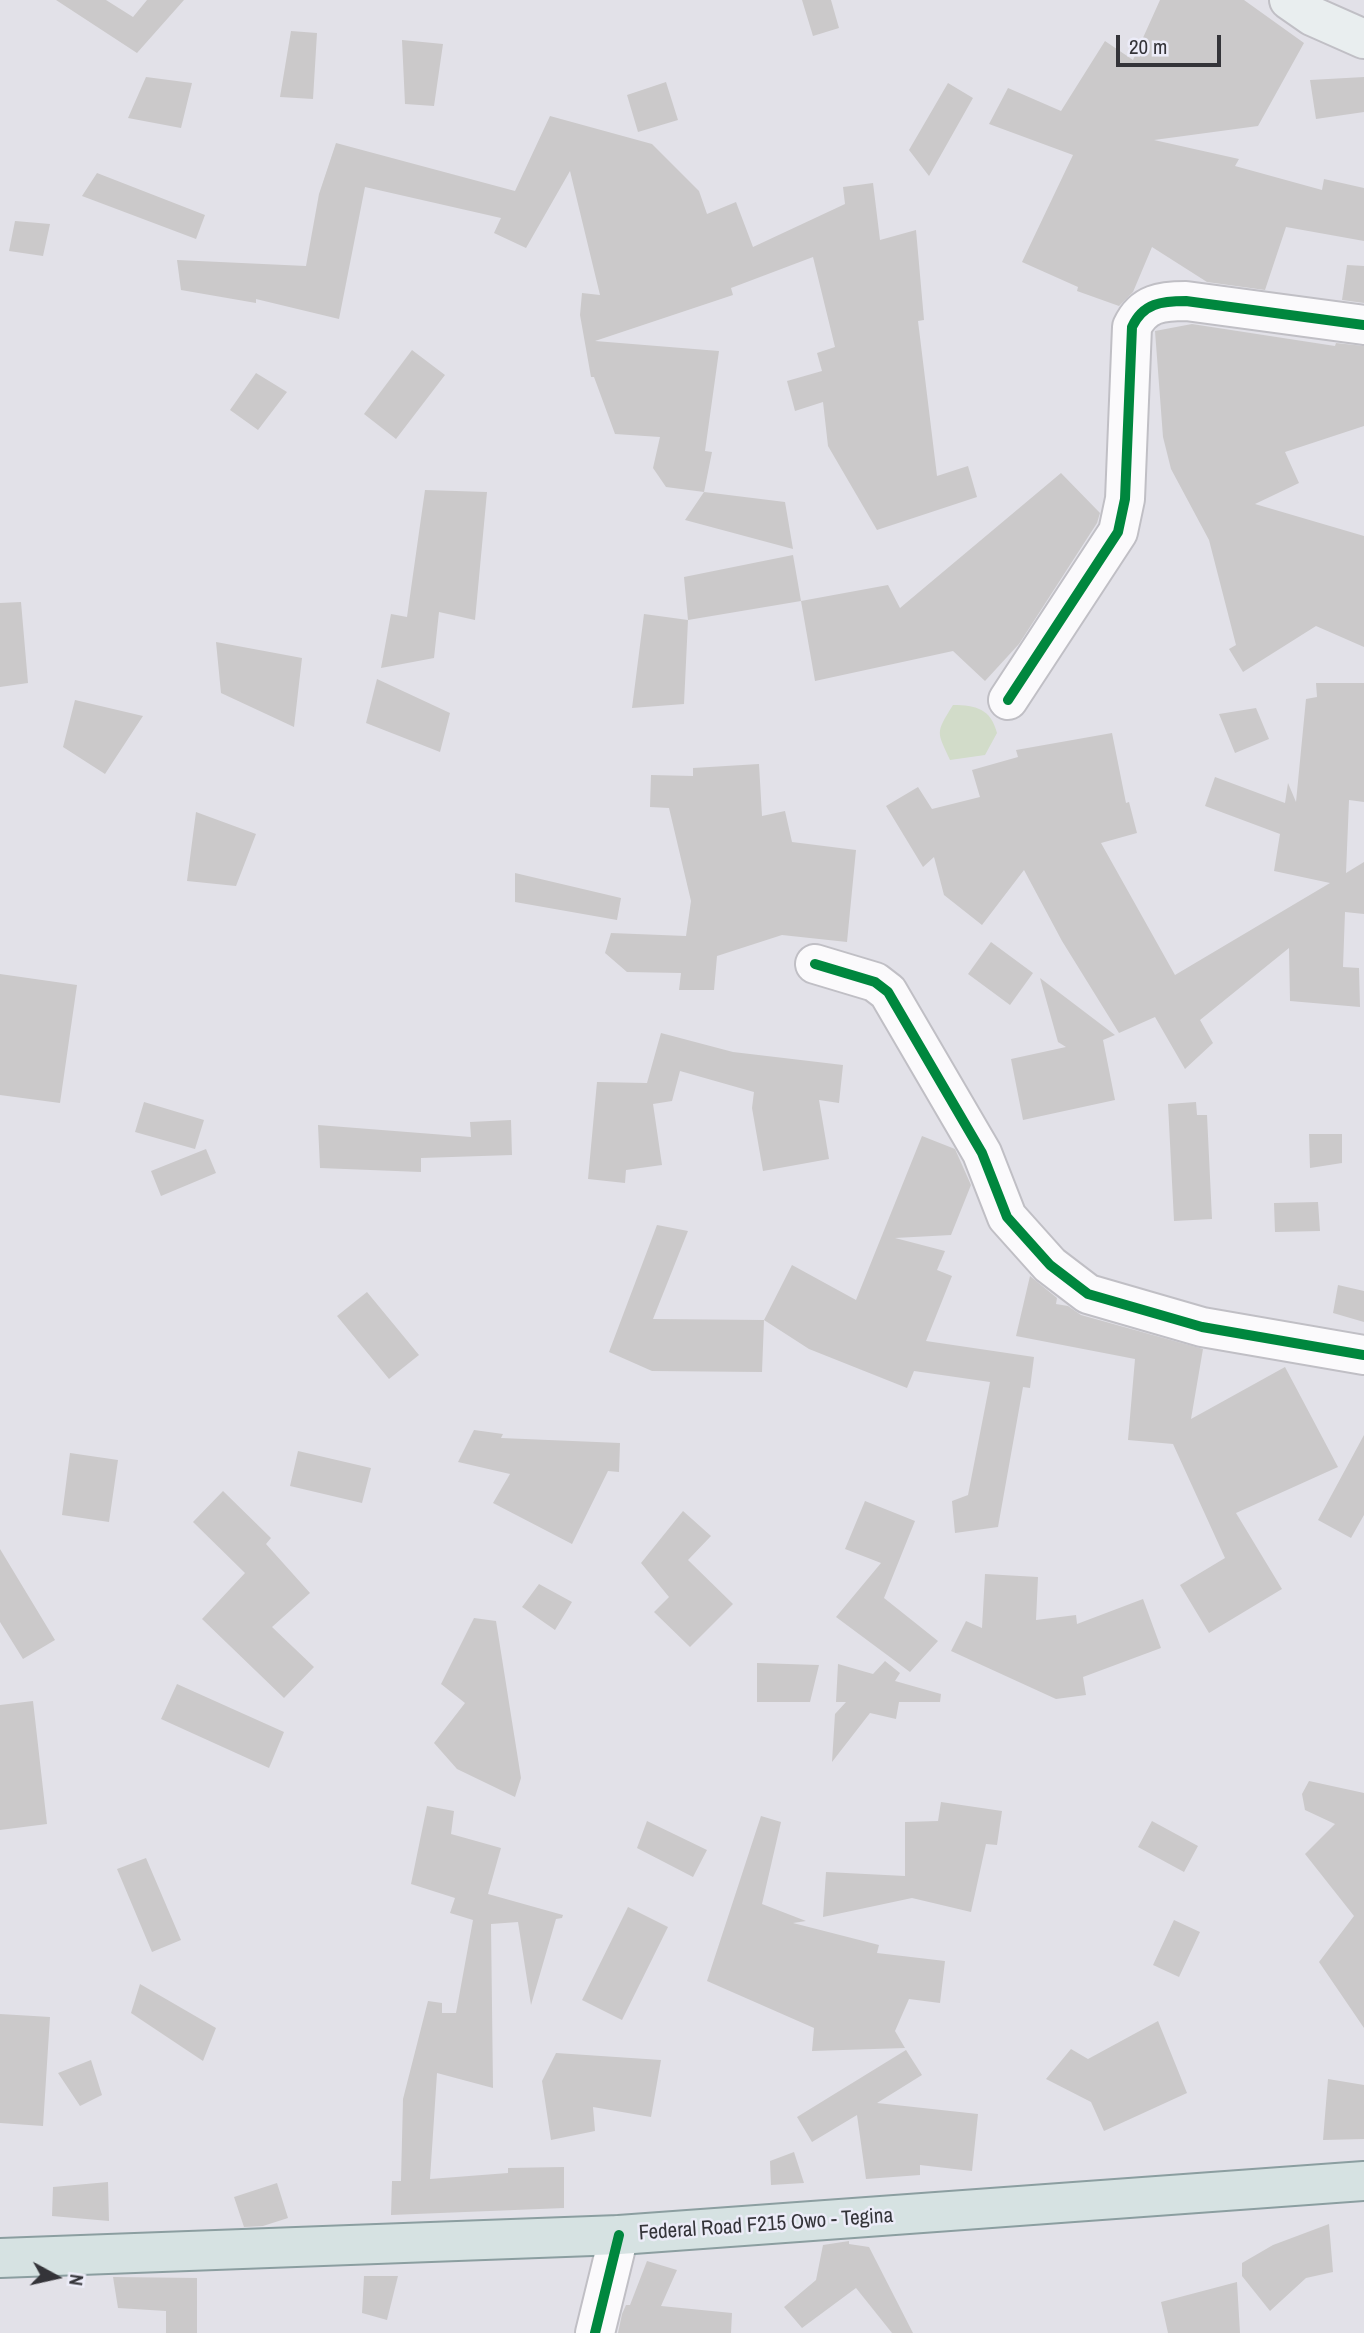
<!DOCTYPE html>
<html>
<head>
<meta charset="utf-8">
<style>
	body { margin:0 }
	#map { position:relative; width:1364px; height:2333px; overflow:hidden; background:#e2e1e8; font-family:"Archivo Narrow",sans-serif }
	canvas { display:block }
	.north { position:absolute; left:21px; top:2242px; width:70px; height:70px; -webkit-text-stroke:5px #ececf8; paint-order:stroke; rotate:98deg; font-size:19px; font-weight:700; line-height:28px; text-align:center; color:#343439 }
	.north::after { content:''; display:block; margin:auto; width:24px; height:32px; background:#343439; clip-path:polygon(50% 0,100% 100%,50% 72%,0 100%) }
	.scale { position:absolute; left:1116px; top:35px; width:105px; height:32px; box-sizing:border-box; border:4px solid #343439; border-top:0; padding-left:9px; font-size:21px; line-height:24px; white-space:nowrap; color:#343439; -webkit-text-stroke:5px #ececf8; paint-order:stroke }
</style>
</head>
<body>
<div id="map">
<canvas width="1364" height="2333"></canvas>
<div class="north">N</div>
<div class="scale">20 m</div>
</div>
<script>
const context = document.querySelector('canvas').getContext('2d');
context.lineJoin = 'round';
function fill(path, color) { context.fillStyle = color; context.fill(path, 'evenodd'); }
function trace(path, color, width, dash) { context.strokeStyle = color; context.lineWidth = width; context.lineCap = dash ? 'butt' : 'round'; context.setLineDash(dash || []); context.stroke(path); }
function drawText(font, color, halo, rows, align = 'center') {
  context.font = font + ' "Archivo Narrow",sans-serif'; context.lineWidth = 5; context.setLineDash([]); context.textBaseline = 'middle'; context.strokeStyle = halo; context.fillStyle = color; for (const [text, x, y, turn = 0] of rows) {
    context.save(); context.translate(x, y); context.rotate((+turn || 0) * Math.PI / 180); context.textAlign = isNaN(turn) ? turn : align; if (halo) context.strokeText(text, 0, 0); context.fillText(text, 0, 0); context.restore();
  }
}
fill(new Path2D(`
	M 953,705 C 976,705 991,709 997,733 L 985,755 L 950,760 C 937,731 935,734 953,705 Z`), '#d2dcc9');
fill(new Path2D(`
	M 56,0 L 106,0 L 133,17 L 147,0 L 184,0 L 137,53 Z
	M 802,0 L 831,0 L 839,28 L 813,36 Z
	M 1160,0 L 1244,0 L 1304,43 L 1258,126 L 1154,140 L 1239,159 L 1235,166 L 1322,190 L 1324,179 L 1364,188 L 1364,241 L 1286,227 L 1265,290 L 1207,282 L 1152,247 L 1133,292 L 1119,306 L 1077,291 L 1078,287 L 1022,262 L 1073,155 L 989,124 L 1008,88 L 1061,111 L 1105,41 L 1133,60 Z
	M 291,31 L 317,33 L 313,99 L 280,97 Z
	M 402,40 L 443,44 L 434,106 L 405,104 Z
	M 146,77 L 192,83 L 181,128 L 128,118 Z
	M 1364,77 L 1364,112 L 1316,119 L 1310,80 Z
	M 666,82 L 678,120 L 638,132 L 627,95 Z
	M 948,83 L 973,98 L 929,176 L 909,150 Z
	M 550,116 L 652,144 L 699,191 L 707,214 L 736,202 L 753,247 L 845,204 L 843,187 L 873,183 L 880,240 L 916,230 L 924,320 L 918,321 L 937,476 L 968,466 L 977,497 L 877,530 L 828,446 L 823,402 L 795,411 L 787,381 L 822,371 L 817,353 L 835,347 L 813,257 L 731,288 L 733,295 L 595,341 L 719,351 L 705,451 L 712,452 L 704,492 L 785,502 L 793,549 L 685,520 L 704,492 L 666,487 L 653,468 L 660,437 L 615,434 L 594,377 L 591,377 L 580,315 L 582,293 L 600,295 L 570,171 L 526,248 L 494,233 L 501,218 L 365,187 L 339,319 L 256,299 L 256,303 L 181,290 L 177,260 L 306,266 L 319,194 L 336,143 L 515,191 Z
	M 97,173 L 205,215 L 196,239 L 82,196 Z
	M 15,221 L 50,224 L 43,256 L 9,251 Z
	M 1347,265 L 1364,266 L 1364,303 L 1342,300 Z
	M 1192,324 L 1335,346 L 1336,343 L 1364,346 L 1364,426 L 1285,452 L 1299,483 L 1255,504 L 1364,536 L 1364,647 L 1316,626 L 1243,672 L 1229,649 L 1236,645 L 1209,540 L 1171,469 L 1163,437 L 1155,331 Z
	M 412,350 L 445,375 L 396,439 L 364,414 Z
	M 256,373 L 287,392 L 258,430 L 230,410 Z
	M 1061,473 L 1100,513 L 1097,523 L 1019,644 L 985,681 L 953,651 L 815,681 L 801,601 L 888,585 L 900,608 Z
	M 425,490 L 487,492 L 475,620 L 439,612 L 434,658 L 381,668 L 391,614 L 407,617 Z
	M 793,555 L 801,601 L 688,620 L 684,577 Z
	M 21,602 L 28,683 L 0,687 L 0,603 Z
	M 644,614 L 688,620 L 684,704 L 632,708 Z
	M 216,642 L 302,658 L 294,727 L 221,693 Z
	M 377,679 L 450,713 L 440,752 L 366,723 Z
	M 1316,683 L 1364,683 L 1364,802 L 1349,800 L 1346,873 L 1364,862 L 1364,914 L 1345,912 L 1343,967 L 1359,968 L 1360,1007 L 1290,1001 L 1289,948 L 1200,1020 L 1213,1043 L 1185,1069 L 1155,1017 L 1119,1033 L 1062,941 L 1024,870 L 982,925 L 944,895 L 934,857 L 923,867 L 886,806 L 918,787 L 932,809 L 980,797 L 972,770 L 1018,757 L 1016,750 L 1112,733 L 1126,803 L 1129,802 L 1137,833 L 1101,843 L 1175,975 L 1330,883 L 1274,871 L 1280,834 L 1205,806 L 1215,777 L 1285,803 L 1288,783 L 1296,802 L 1306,699 L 1317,697 Z
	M 75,700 L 143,716 L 105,774 L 63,747 Z
	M 1256,708 L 1269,739 L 1235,753 L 1219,714 Z
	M 759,764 L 762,816 L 785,811 L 792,842 L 856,850 L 847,942 L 782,935 L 717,956 L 714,990 L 679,990 L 681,973 L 627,972 L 605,953 L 611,933 L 686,936 L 691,901 L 669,808 L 650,807 L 651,775 L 693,776 L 693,768 Z
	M 196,812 L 256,834 L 236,886 L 187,881 Z
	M 515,873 L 621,898 L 617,920 L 515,902 Z
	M 991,942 L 1033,973 L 1010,1005 L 968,974 Z
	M 0,974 L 77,985 L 60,1103 L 0,1095 Z
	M 1040,978 L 1115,1035 L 1103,1040 L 1115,1100 L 1023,1120 L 1011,1059 L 1066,1047 L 1058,1042 Z
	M 661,1033 L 733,1052 L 843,1065 L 839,1103 L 819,1100 L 829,1159 L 763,1171 L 752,1108 L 754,1092 L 680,1071 L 672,1101 L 653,1104 L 662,1165 L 626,1170 L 625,1183 L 588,1179 L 597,1082 L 647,1083 Z
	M 144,1102 L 204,1120 L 195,1149 L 135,1132 Z
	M 1196,1102 L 1197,1115 L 1207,1115 L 1212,1219 L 1174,1221 L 1168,1104 Z
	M 511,1120 L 512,1155 L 421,1158 L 421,1172 L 320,1168 L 318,1125 L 471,1137 L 470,1122 Z
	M 1309,1134 L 1342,1134 L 1342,1163 L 1310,1168 Z
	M 922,1136 L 955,1149 L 971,1185 L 951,1235 L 895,1238 L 945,1251 L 937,1270 L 952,1276 L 926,1341 L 1034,1357 L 1030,1388 L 1023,1387 L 998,1527 L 955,1533 L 952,1501 L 968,1495 L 990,1382 L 914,1371 L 907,1388 L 809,1349 L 764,1320 L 792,1265 L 856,1300 Z
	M 206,1149 L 216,1173 L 161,1196 L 151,1171 Z
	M 1318,1202 L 1320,1231 L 1275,1232 L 1274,1203 Z
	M 657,1225 L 688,1231 L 653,1319 L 764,1320 L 762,1372 L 652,1371 L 609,1352 Z
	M 1030,1276 L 1057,1298 L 1056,1304 L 1068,1306 L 1081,1315 L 1203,1349 L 1191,1419 L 1285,1367 L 1338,1467 L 1236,1513 L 1282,1589 L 1209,1633 L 1180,1585 L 1225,1558 L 1173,1444 L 1128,1440 L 1135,1359 L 1016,1336 Z
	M 1338,1285 L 1364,1291 L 1364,1322 L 1333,1313 Z
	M 367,1292 L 419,1355 L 389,1379 L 337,1316 Z
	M 474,1430 L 503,1434 L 501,1438 L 620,1443 L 619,1472 L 608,1471 L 572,1544 L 493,1503 L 510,1474 L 458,1462 Z
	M 1364,1435 L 1364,1515 L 1351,1538 L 1318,1520 Z
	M 298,1451 L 371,1468 L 362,1503 L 290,1486 Z
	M 70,1453 L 118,1460 L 109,1522 L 62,1515 Z
	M 223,1491 L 271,1538 L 266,1544 L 310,1593 L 272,1627 L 314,1667 L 284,1698 L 202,1619 L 245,1573 L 193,1522 Z
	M 865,1501 L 915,1521 L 884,1598 L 938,1641 L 910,1672 L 836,1617 L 881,1563 L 845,1549 Z
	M 683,1511 L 711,1536 L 688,1560 L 733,1604 L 690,1647 L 654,1612 L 669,1597 L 641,1563 Z
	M 0,1549 L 55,1640 L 23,1659 L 0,1622 Z
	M 985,1574 L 1038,1577 L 1036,1620 L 1076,1615 L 1077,1624 L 1143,1599 L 1161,1648 L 1083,1677 L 1086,1695 L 1056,1699 L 951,1651 L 966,1621 L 982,1628 Z
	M 539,1584 L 572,1602 L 555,1630 L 522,1607 Z
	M 474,1618 L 496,1621 L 521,1778 L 515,1797 L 457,1769 L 434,1743 L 465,1703 L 441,1684 Z
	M 885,1661 L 900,1673 L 895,1681 L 941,1694 L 940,1702 L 899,1702 L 896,1719 L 870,1713 L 832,1762 L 835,1714 L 846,1702 L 836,1702 L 838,1664 L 873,1674 Z
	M 757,1663 L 819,1665 L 810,1702 L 757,1702 Z
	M 177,1684 L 284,1732 L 269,1768 L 161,1719 Z
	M 33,1701 L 47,1824 L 0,1830 L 0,1705 Z
	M 1309,1781 L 1364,1793 L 1364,2028 L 1319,1962 L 1354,1916 L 1305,1854 L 1335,1824 L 1305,1810 L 1302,1794 Z
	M 941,1802 L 1002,1811 L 997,1845 L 986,1844 L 971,1912 L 912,1898 L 823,1917 L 826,1872 L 905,1876 L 905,1822 L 938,1821 Z
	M 427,1806 L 454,1811 L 451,1834 L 501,1848 L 488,1894 L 563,1915 L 562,1918 L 556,1919 L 531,2005 L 518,1922 L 491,1924 L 493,2088 L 437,2073 L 430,2179 L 508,2173 L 508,2168 L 564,2167 L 564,2208 L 391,2215 L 392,2181 L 401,2181 L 403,2099 L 428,2001 L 442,2003 L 442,2013 L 456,2013 L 473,1920 L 450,1913 L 455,1898 L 411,1884 Z
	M 761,1816 L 781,1822 L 762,1904 L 806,1921 L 793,1923 L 879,1945 L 877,1953 L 945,1961 L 940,2003 L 909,1999 L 895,2031 L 905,2048 L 812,2051 L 814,2028 L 707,1981 Z
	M 647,1821 L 707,1850 L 693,1877 L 637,1848 Z
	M 1152,1821 L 1198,1846 L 1184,1872 L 1138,1847 Z
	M 146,1858 L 181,1940 L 152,1952 L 117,1869 Z
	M 628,1907 L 668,1927 L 622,2020 L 582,2000 Z
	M 1174,1920 L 1200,1932 L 1179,1977 L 1153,1965 Z
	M 140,1984 L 216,2028 L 203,2061 L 131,2013 Z
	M 0,2014 L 50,2017 L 43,2126 L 0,2123 Z
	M 1158,2021 L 1187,2093 L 1104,2131 L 1091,2102 L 1046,2079 L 1071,2049 L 1088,2059 Z
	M 906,2050 L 922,2075 L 877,2103 L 978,2114 L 972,2171 L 920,2165 L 920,2175 L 866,2179 L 857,2115 L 812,2142 L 797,2117 Z
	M 556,2053 L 661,2060 L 651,2117 L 593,2107 L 595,2131 L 551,2140 L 542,2081 Z
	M 91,2060 L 102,2095 L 80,2106 L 58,2073 Z
	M 1328,2079 L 1364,2085 L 1364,2139 L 1323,2140 Z
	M 794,2152 L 804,2183 L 771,2185 L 770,2161 Z
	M 108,2182 L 109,2221 L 52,2216 L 53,2187 Z
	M 277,2183 L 288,2218 L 263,2226 L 244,2227 L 234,2197 Z
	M 1329,2224 L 1333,2272 L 1306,2278 L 1270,2311 L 1242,2276 L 1242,2263 L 1273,2245 Z
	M 849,2241 L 849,2244 L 869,2247 L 913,2333 L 892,2333 L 856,2288 L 802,2328 L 784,2307 L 816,2280 L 823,2245 Z
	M 647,2261 L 677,2270 L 661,2306 L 732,2313 L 731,2333 L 618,2333 L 622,2314 L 626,2305 L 630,2305 Z
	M 364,2276 L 398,2276 L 387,2320 L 362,2313 Z
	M 113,2277 L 197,2278 L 197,2333 L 166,2333 L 166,2311 L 118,2308 Z
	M 1237,2282 L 1240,2333 L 1168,2333 L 1161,2302 Z`), '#cbc9ca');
const street = new Path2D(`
	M 1008,700 L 1118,532 L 1125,499 L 1132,327 C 1143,303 1162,301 1186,301 L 1364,325
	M 815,964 L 875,982 L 888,992 L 982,1153 L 1007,1217 L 1050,1265 L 1088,1294 L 1202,1327 L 1364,1355
	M 595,2333 L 619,2235`);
const secondary = new Path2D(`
	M 1289,0 L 1312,16 L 1364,39`);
const primary = new Path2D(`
	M 0,2258 L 619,2235 L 1364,2181`);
trace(street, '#c0bfc5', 42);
trace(secondary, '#c0bfc5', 42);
trace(primary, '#8b9ea0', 42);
trace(street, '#fbfafc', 38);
trace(secondary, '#e9eeef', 38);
trace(primary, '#d6e2e2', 38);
trace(new Path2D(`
	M 1008,700 L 1118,532 L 1125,499 L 1132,327 C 1143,303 1162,301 1186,301 L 1364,325
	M 815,964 L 875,982 L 888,992 L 982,1153 L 1007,1217 L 1050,1265 L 1088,1294 L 1202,1327 L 1364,1355
	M 595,2333 L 619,2235`), '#00873e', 10);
drawText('21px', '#343439', '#ececf8', [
	["Federal Road F215 Owo - Tegina",766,2225,-4]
]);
</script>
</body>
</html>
